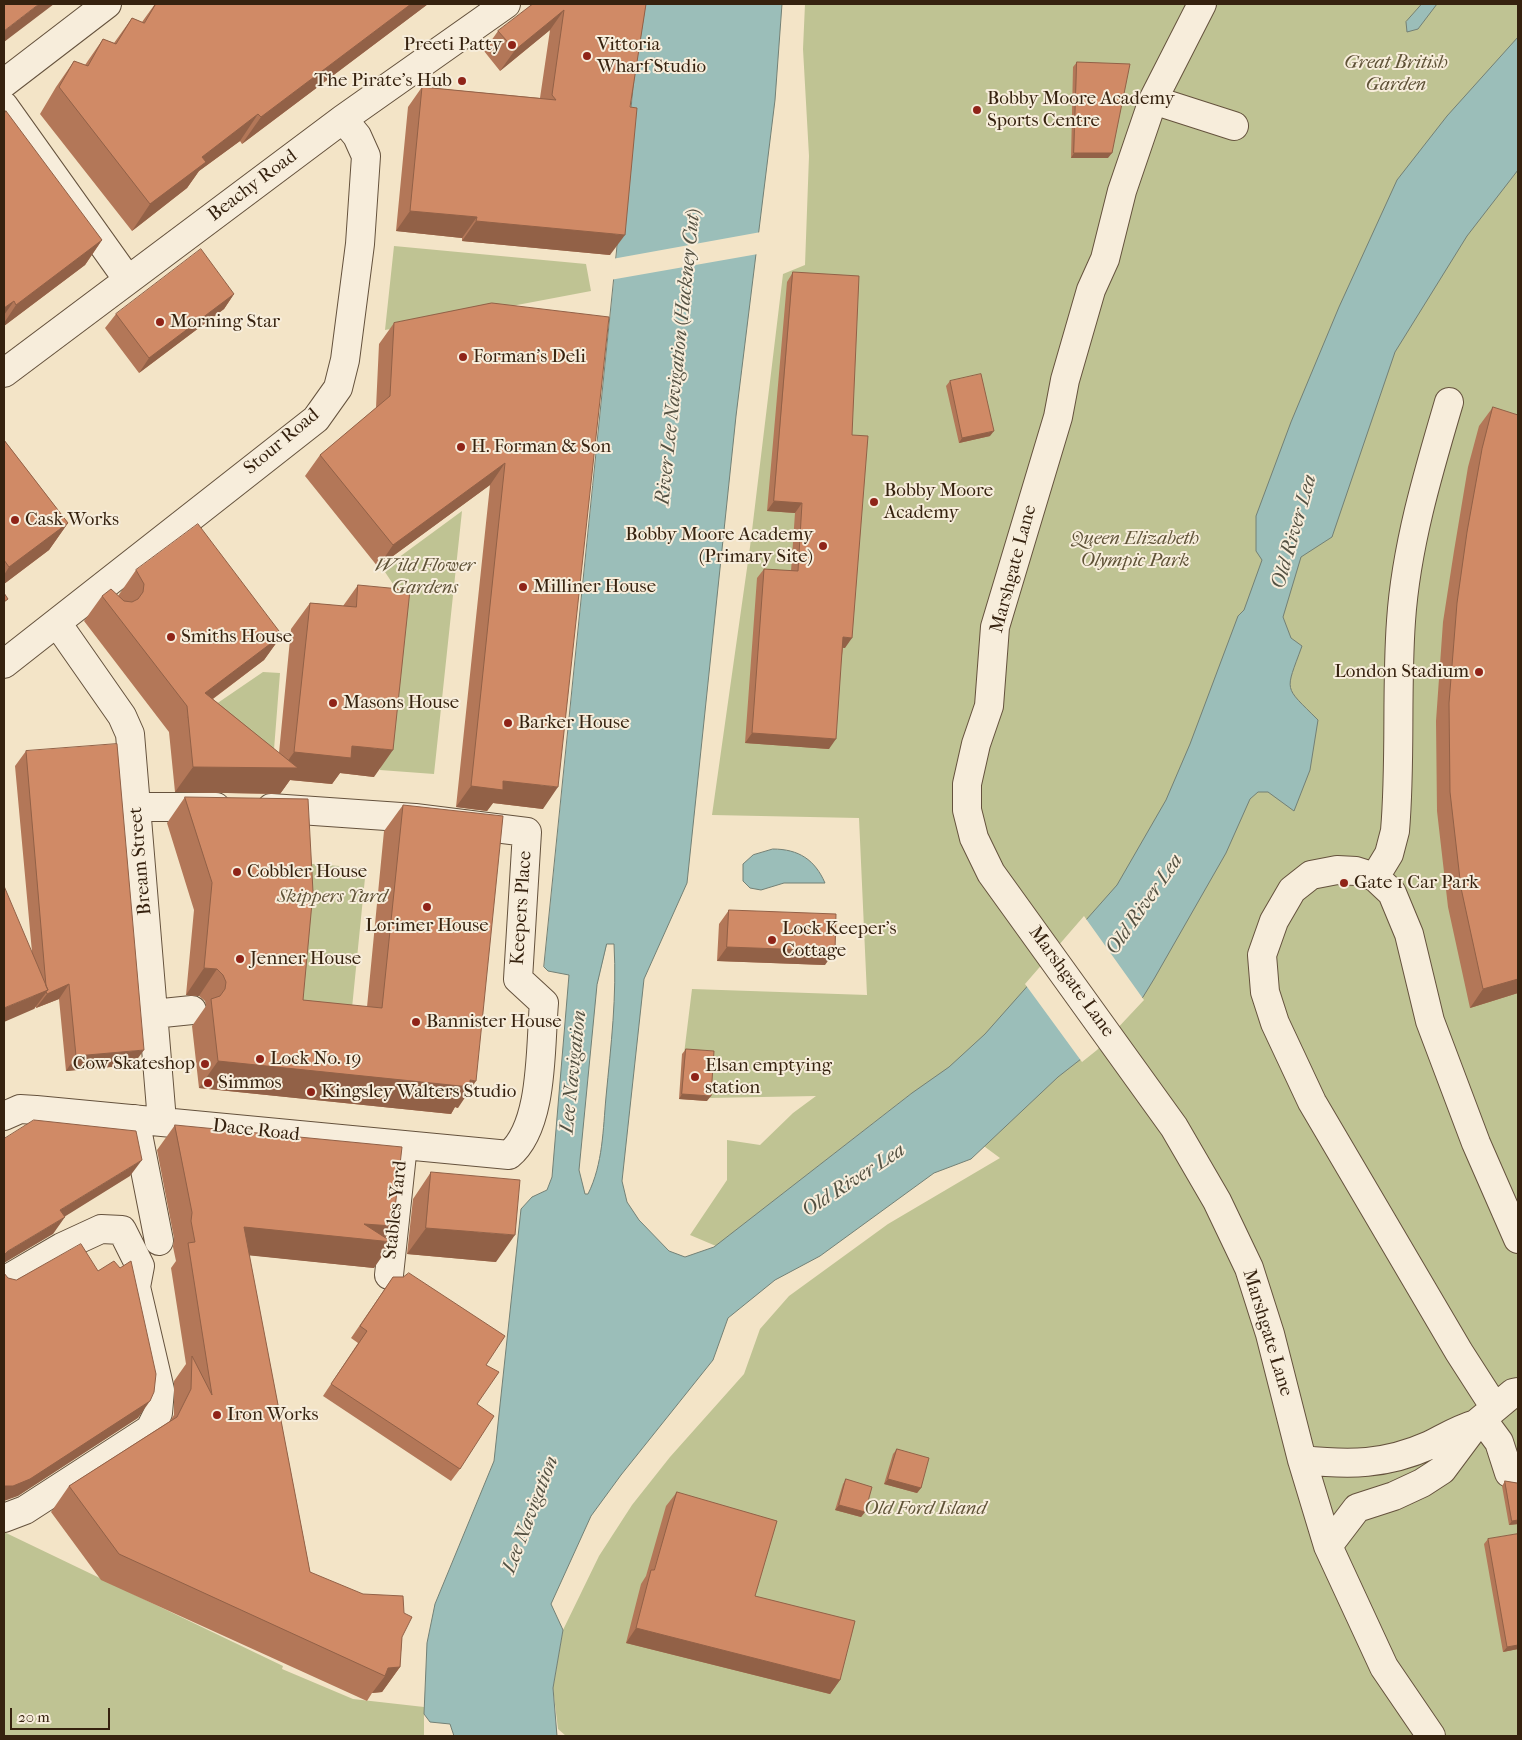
<!DOCTYPE html>
<html>
<head>
<meta charset="utf-8">
<style>
	body { margin:0 }
	#map { position:relative; width:1522px; height:1740px; overflow:hidden; background:#f3e4c7; font-family:"IM FELL French Canon",serif }
	canvas { display:block }
	.frame { position:absolute; inset:0; border:5px solid #36220f; pointer-events:none }
	.scale { position:absolute; left:10px; top:1708px; width:100px; height:22px; box-sizing:border-box; border:2px solid #36220f; border-top:0; padding-left:6px; font-size:15px; line-height:18px; white-space:nowrap; color:#36220f; -webkit-text-stroke:4px #f7eddb; paint-order:stroke }
</style>
</head>
<body>
<div id="map">
<canvas width="1522" height="1740"></canvas>
<div class="frame"></div>
<div class="scale">20 m</div>
</div>
<script>
const context = document.querySelector('canvas').getContext('2d');
context.lineJoin = 'round';
function fill(path, color) { context.fillStyle = color; context.fill(path, 'evenodd'); }
function trace(path, color, width, dash) { context.strokeStyle = color; context.lineWidth = width; context.lineCap = dash ? 'butt' : 'round'; context.setLineDash(dash || []); context.stroke(path); }
function drawText(font, color, halo, rows, align = 'center') {
  context.font = font + ' "IM FELL French Canon",serif'; context.lineWidth = 4; context.setLineDash([]); context.textBaseline = 'middle'; context.strokeStyle = halo; context.fillStyle = color; for (const [text, x, y, turn = 0] of rows) {
    context.save(); context.translate(x, y); context.rotate((+turn || 0) * Math.PI / 180); context.textAlign = isNaN(turn) ? turn : align; if (halo) context.strokeText(text, 0, 0); context.fillText(text, 0, 0); context.restore();
  }
}
fill(new Path2D(`
	M 805,4 L 1518,4 L 1518,1736 L 566,1736 L 558,1729 L 553,1688 L 563,1630 L 599,1556 L 632,1505 L 670,1457 L 744,1374 L 760,1329 L 789,1296 L 888,1224 L 1000,1158 L 912,1093 L 716,1246 L 690,1235 L 727,1180 L 727,1140 L 760,1145 L 793,1113 L 816,1096 L 708,1098 L 684,1054 L 692,989 L 867,995 L 859,818 L 712,815 L 750,547 L 783,274 L 805,265 L 809,156 L 803,49 Z
	M 394,246 L 586,264 L 591,291 L 385,330 Z
	M 462,511 L 434,774 L 380,770 L 399,593 L 383,569 Z
	M 263,672 L 280,673 L 272,775 L 246,771 L 181,728 Z
	M 300,863 L 366,868 L 350,1028 L 292,1018 Z
	M 4,1532 L 283,1666 L 282,1669 L 353,1699 L 424,1707 L 424,1736 L 4,1736 Z`), '#bfc393');
const water = new Path2D(`
	M 642,4 L 782,4 L 775,100 L 736,416 L 687,883 L 644,979 L 622,1181 L 627,1202 L 639,1220 L 669,1251 L 685,1257 L 714,1247 L 912,1093 L 949,1067 L 985,1034 L 1117,885 L 1166,800 L 1190,744 L 1238,616 L 1244,610 L 1262,560 L 1256,551 L 1256,516 L 1291,422 L 1339,307 L 1397,180 L 1447,116 L 1518,37 L 1518,170 L 1467,236 L 1395,352 L 1332,537 L 1301,557 L 1283,617 L 1291,638 L 1302,646 C 1285,693 1283,685 1318,720 L 1310,770 L 1294,811 L 1268,792 L 1258,792 L 1250,799 L 1226,853 L 1154,979 L 1143,997 L 1095,1048 L 1058,1077 L 971,1159 L 934,1173 L 820,1256 L 775,1280 L 728,1318 L 713,1360 L 621,1475 L 591,1516 L 551,1604 L 563,1630 L 553,1688 L 557,1736 L 454,1736 L 450,1724 L 430,1722 L 424,1714 L 427,1643 L 435,1604 L 494,1461 L 521,1209 L 532,1197 L 547,1190 L 552,1177 L 569,975 L 548,971 L 544,967 ZM 607,944 L 614,944 C 617,997 611,1044 606,1097 C 603,1129 603,1164 588,1194 L 585,1194 L 579,1170 L 597,985 Z
	M 1422,4 L 1437,4 L 1418,29 L 1407,32 L 1406,22 Z
	M 773,849 C 799,849 815,860 825,883 L 784,883 L 761,890 L 750,888 L 743,881 L 743,864 L 753,855 Z`);
fill(water, '#9bbeb9');
trace(water, '#738075', 1);
fill(new Path2D(`
	M 761,232 L 758,254 L 610,280 L 612,259 Z
	M 1084,916 L 1144,1000 L 1097,1050 L 1082,1062 L 1025,984 Z`), '#f3e4c7');
const minor = new Path2D(`
	M 1202,4 L 1153,100 L 1122,191 L 1105,259 L 1091,290 L 1065,380 L 1058,417 L 995,627 L 989,706 L 976,744 L 967,784 L 967,810 L 974,838 L 991,873 L 1174,1127 L 1217,1201 L 1249,1268 L 1270,1334 L 1302,1460 L 1328,1546 L 1384,1667 L 1431,1736
	M 4,83 L 107,4
	M 1153,100 L 1234,126
	M 4,106 L 128,280
	M 4,373 L 343,119 L 506,4
	M 57,623 L 122,716 L 130,734 L 162,1121
	M 4,664 L 316,419 L 338,388 L 345,360 L 360,244 L 366,156 L 357,136 L 343,119
	M 137,807 L 216,807
	M 1375,877 L 1389,854 L 1395,831 C 1401,761 1396,691 1401,621 C 1406,547 1428,473 1449,402
	M 153,1014 L 192,1010
	M 4,1116 L 20,1109 L 36,1110 L 509,1155 C 544,1126 540,1047 544,1003 L 518,979 L 527,832 L 415,818 L 271,808
	M 135,1119 L 159,1241
	M 389,1275 L 403,1145
	M 4,1281 L 62,1247 L 101,1229 L 122,1230 L 140,1266 L 136,1287 L 160,1390 L 158,1413 L 150,1429 L 25,1510 L 4,1518
	M 1495,1408 L 1459,1352 L 1312,1102 L 1275,1023 L 1265,992 L 1262,955 L 1274,921 L 1292,890 L 1311,875 L 1337,870 L 1356,871 L 1375,877 L 1392,893 L 1409,934 L 1430,1021 L 1476,1143 L 1518,1239
	M 1482,1419 L 1499,1442 L 1509,1473
	M 1302,1460 C 1350,1465 1385,1465 1430,1445 C 1446,1437 1459,1429 1476,1424
	M 1328,1546 L 1357,1508 L 1394,1496 L 1422,1483 L 1442,1470 L 1477,1423 L 1513,1393 L 1518,1392`);
trace(minor, '#65523d', 30);
trace(minor, '#f7eddb', 28);
fill(new Path2D(`
	M 155,4 L 428,4 L 242,144 L 240,141 L 199,171 L 187,188 L 132,231 L 40,114 L 56,87 L 74,61 L 85,65 L 103,39 L 114,43 L 132,18 L 142,22 Z
	M 533,4 L 646,4 L 630,107 L 610,255 L 462,241 L 462,238 L 396,231 L 408,107 L 422,87 L 540,98 L 550,30 L 500,71 L 484,51 L 498,31 Z
	M 1077,62 L 1108,158 L 1071,158 L 1073,67 Z
	M 4,114 L 102,240 L 85,265 L 4,326 Z
	M 793,272 L 852,435 L 845,648 L 843,648 L 829,749 L 745,743 L 757,578 L 764,569 L 791,571 L 795,513 L 767,511 L 787,282 Z
	M 234,294 L 224,309 L 139,373 L 105,328 L 116,314 Z
	M 492,303 L 543,809 L 493,803 L 487,811 L 456,807 L 490,485 L 378,567 L 305,476 L 320,455 L 376,408 L 379,344 L 394,323 Z
	M 950,381 L 990,436 L 959,443 L 946,386 Z
	M 1493,407 L 1518,993 L 1470,1008 L 1448,907 L 1437,811 L 1436,721 L 1443,622 L 1454,551 L 1468,467 L 1479,426 Z
	M 4,440 L 68,523 L 49,550 L 4,584 Z
	M 136,570 L 282,635 L 264,660 L 213,699 L 279,753 L 291,629 L 310,603 L 343,606 L 358,585 L 374,777 L 340,773 L 332,784 L 290,780 L 280,794 L 175,792 L 169,732 L 84,621 L 102,596 L 118,596 Z
	M 26,751 L 133,1065 L 66,1071 L 59,999 L 36,1008 L 36,1006 L 34,1009 L 32,952 L 15,766 Z
	M 185,797 L 303,1000 L 367,1007 L 384,831 L 403,805 L 458,1108 L 455,1107 L 451,1114 L 199,1088 L 192,1026 L 206,1006 L 205,1001 L 199,996 L 186,995 L 194,910 L 167,823 Z
	M 729,910 L 825,965 L 717,961 L 719,924 Z
	M 686,1049 L 707,1101 L 679,1099 L 682,1054 Z
	M 175,1125 L 393,1226 L 385,1238 L 374,1268 L 249,1255 L 310,1572 L 402,1637 L 400,1667 L 382,1692 L 372,1693 L 367,1701 L 101,1580 L 51,1512 L 69,1486 L 170,1421 L 174,1415 L 174,1381 L 186,1364 L 171,1268 L 176,1261 L 173,1247 L 174,1238 L 157,1150 Z
	M 431,1172 L 496,1262 L 407,1254 L 413,1199 Z
	M 393,1277 L 486,1365 L 477,1404 L 460,1469 L 451,1481 L 323,1396 L 358,1343 L 351,1338 Z
	M 897,1449 L 921,1488 L 917,1493 L 884,1484 L 893,1454 Z
	M 846,1479 L 865,1512 L 861,1517 L 835,1510 L 843,1484 Z
	M 1505,1481 L 1517,1483 L 1518,1482 L 1518,1524 L 1509,1525 L 1502,1486 Z
	M 677,1492 L 755,1596 L 840,1680 L 830,1694 L 626,1643 L 641,1584 L 646,1576 L 666,1506 Z
	M 1518,1534 L 1518,1649 L 1503,1652 L 1484,1544 L 1488,1539 Z`), '#b37758');
fill(new Path2D(`
	M 39,4 L 54,4 L 4,42 L 4,31 Z
	M 411,4 L 428,4 L 242,144 L 261,117 Z
	M 564,10 L 550,30 L 500,71 L 515,50 Z
	M 258,114 L 240,141 L 199,171 L 187,188 L 132,231 L 150,204 L 202,157 Z
	M 1074,153 L 1112,153 L 1108,158 L 1071,158 Z
	M 410,211 L 477,217 L 462,238 L 396,231 Z
	M 476,221 L 625,235 L 610,255 L 462,241 Z
	M 102,240 L 85,265 L 4,326 L 4,323 L 16,305 Z
	M 234,294 L 224,309 L 139,373 L 149,358 Z
	M 14,301 L 4,315 L 4,308 Z
	M 994,431 L 990,436 L 959,443 L 962,438 Z
	M 505,463 L 490,485 L 378,567 L 393,545 Z
	M 774,501 L 802,503 L 795,513 L 767,511 Z
	M 68,523 L 49,550 L 4,584 L 4,575 L 9,567 Z
	M 282,635 L 264,660 L 187,718 L 205,693 Z
	M 843,637 L 852,638 L 845,648 L 836,647 Z
	M 752,733 L 836,739 L 829,749 L 745,743 Z
	M 352,746 L 393,750 L 374,777 L 340,773 L 332,784 L 290,780 L 280,794 L 175,792 L 193,767 L 283,768 L 294,752 Z
	M 503,781 L 558,787 L 543,809 L 493,803 L 487,811 L 456,807 L 471,786 Z
	M 727,947 L 835,951 L 825,965 L 717,961 Z
	M 204,968 L 217,969 L 199,996 L 186,995 Z
	M 1518,979 L 1518,993 L 1470,1008 L 1483,989 Z
	M 69,984 L 59,999 L 36,1008 L 47,994 Z
	M 48,990 L 34,1009 L 4,1022 L 4,1008 Z
	M 144,1050 L 133,1065 L 66,1071 L 76,1056 Z
	M 218,1061 L 470,1080 L 476,1081 L 458,1108 L 455,1107 L 451,1114 L 199,1088 Z
	M 682,1094 L 711,1096 L 707,1101 L 679,1099 Z
	M 142,1160 L 130,1176 L 48,1227 L 60,1210 Z
	M 65,1217 L 53,1234 L 4,1263 L 4,1255 L 8,1251 Z
	M 364,1224 L 393,1226 L 383,1241 L 392,1242 L 374,1268 L 226,1253 L 244,1227 Z
	M 426,1228 L 515,1235 L 496,1262 L 407,1254 Z
	M 150,1401 L 138,1418 L 18,1496 L 4,1501 L 4,1486 Z
	M 888,1479 L 921,1488 L 917,1493 L 884,1484 Z
	M 839,1505 L 865,1512 L 861,1517 L 835,1510 Z
	M 1518,1520 L 1518,1524 L 1509,1525 L 1512,1521 Z
	M 636,1628 L 840,1680 L 830,1694 L 626,1643 Z
	M 1518,1645 L 1518,1649 L 1503,1652 L 1507,1647 Z
	M 400,1667 L 382,1692 L 372,1693 L 385,1676 L 388,1668 Z`), '#926147');
const building = new Path2D(`
	M 4,4 L 39,4 L 4,31 Z
	M 156,4 L 411,4 L 261,117 L 258,114 L 202,157 L 206,162 L 150,204 L 59,87 L 74,61 L 88,66 L 103,39 L 116,44 L 132,18 L 144,23 Z
	M 533,4 L 646,4 L 630,107 L 637,108 L 625,235 L 476,221 L 477,217 L 410,211 L 422,87 L 556,100 L 552,95 L 564,10 L 515,50 L 498,31 Z
	M 1077,62 L 1130,64 L 1112,153 L 1074,153 Z
	M 6,111 L 102,240 L 16,305 L 14,301 L 4,308 L 4,115 Z
	M 201,249 L 234,294 L 149,358 L 116,314 Z
	M 793,272 L 859,276 L 852,435 L 868,436 L 852,638 L 843,637 L 836,739 L 752,733 L 764,569 L 798,571 L 802,503 L 774,501 Z
	M 492,303 L 609,317 L 558,787 L 503,781 L 503,790 L 471,786 L 505,463 L 393,545 L 320,455 L 390,396 L 394,323 Z
	M 981,374 L 994,431 L 962,438 L 950,381 Z
	M 1493,407 L 1518,415 L 1518,979 L 1483,989 L 1461,888 L 1450,792 L 1449,703 L 1457,603 L 1467,532 L 1482,449 Z
	M 4,440 L 68,523 L 9,567 L 4,560 Z
	M 198,524 L 282,635 L 205,693 L 298,768 L 193,767 L 187,706 L 102,596 L 111,589 L 124,601 L 132,602 L 138,599 L 143,592 L 144,584 L 136,570 Z
	M 358,585 L 410,590 L 393,750 L 352,746 L 351,758 L 294,752 L 310,603 L 356,607 Z
	M 4,593 L 8,599 L 4,602 Z
	M 117,744 L 144,1050 L 76,1056 L 69,984 L 47,994 L 46,991 L 48,990 L 46,986 L 26,751 Z
	M 185,797 L 308,799 L 313,892 L 303,1000 L 382,1008 L 403,805 L 503,816 L 476,1081 L 470,1080 L 470,1087 L 218,1061 L 211,999 L 220,996 L 225,989 L 226,982 L 223,975 L 217,969 L 204,968 L 212,883 Z
	M 4,886 L 48,990 L 4,1008 Z
	M 729,910 L 836,914 L 835,951 L 727,947 Z
	M 686,1049 L 714,1051 L 711,1096 L 682,1094 Z
	M 34,1120 L 136,1131 L 142,1160 L 60,1210 L 65,1217 L 8,1251 L 4,1255 L 4,1139 Z
	M 175,1125 L 402,1147 L 393,1226 L 364,1224 L 392,1242 L 244,1227 L 310,1572 L 363,1594 L 403,1596 L 404,1613 L 412,1617 L 402,1637 L 400,1667 L 388,1668 L 385,1676 L 119,1554 L 69,1486 L 177,1417 L 191,1389 L 192,1356 L 212,1395 L 188,1243 L 195,1242 L 191,1221 L 192,1213 Z
	M 431,1172 L 520,1180 L 515,1235 L 426,1228 Z
	M 81,1244 L 98,1271 L 114,1261 L 120,1268 L 131,1261 L 156,1374 L 154,1392 L 150,1401 L 30,1479 L 13,1486 L 4,1486 L 4,1273 L 8,1278 L 16,1280 Z
	M 409,1273 L 505,1336 L 486,1365 L 499,1372 L 477,1404 L 494,1416 L 460,1469 L 331,1384 L 367,1331 L 360,1326 L 393,1277 L 403,1277 Z
	M 897,1449 L 929,1458 L 921,1488 L 888,1479 Z
	M 846,1479 L 872,1487 L 865,1512 L 839,1505 Z
	M 1505,1481 L 1517,1483 L 1518,1482 L 1518,1520 L 1512,1521 Z
	M 677,1492 L 777,1521 L 755,1596 L 855,1621 L 840,1680 L 636,1628 L 651,1570 L 654,1570 Z
	M 1518,1534 L 1518,1645 L 1507,1647 L 1488,1539 Z`);
fill(building, '#d08a66');
trace(building, '#926147', 1);
for (const [x, y, r, color] of [
	[512,45,5,"#8f2418"],
	[587,56,5,"#8f2418"],
	[462,81,5,"#8f2418"],
	[977,110,5,"#8f2418"],
	[160,322,5,"#8f2418"],
	[463,357,5,"#8f2418"],
	[461,447,5,"#8f2418"],
	[874,502,5,"#8f2418"],
	[15,520,5,"#8f2418"],
	[823,546,5,"#8f2418"],
	[523,587,5,"#8f2418"],
	[171,637,5,"#8f2418"],
	[1479,672,5,"#8f2418"],
	[333,703,5,"#8f2418"],
	[508,723,5,"#8f2418"],
	[237,872,5,"#8f2418"],
	[1344,883,5,"#8f2418"],
	[427,907,5,"#8f2418"],
	[772,940,5,"#8f2418"],
	[240,959,5,"#8f2418"],
	[416,1022,5,"#8f2418"],
	[260,1059,5,"#8f2418"],
	[205,1064,5,"#8f2418"],
	[695,1077,5,"#8f2418"],
	[208,1083,5,"#8f2418"],
	[311,1092,5,"#8f2418"],
	[217,1415,5,"#8f2418"]
]) { const dot = new Path2D(); dot.arc(x, y, r, 0, 2 * Math.PI); context.fillStyle = color; context.fill(dot); trace(dot, '#f7eddb', 2); }
drawText('19px', '#36220f', '#f7eddb', [
	["Preeti Patty",502,45,"right"],
	["Vittoria",597,45],
	["Wharf Studio",597,67],
	["The Pirate's Hub",452,81,"right"],
	["Bobby Moore Academy",987,99],
	["Sports Centre",987,121],
	["Morning Star",170,322],
	["Forman's Deli",473,357],
	["H. Forman & Son",471,447],
	["Bobby Moore",884,491],
	["Academy",884,513],
	["Cask Works",25,520],
	["Bobby Moore Academy",813,535,"right"],
	["(Primary Site)",813,557,"right"],
	["Milliner House",533,587],
	["Smiths House",181,637],
	["London Stadium",1469,672,"right"],
	["Masons House",343,703],
	["Barker House",518,723],
	["Cobbler House",247,872],
	["Gate 1 Car Park",1354,883],
	["Lorimer House",427,926,"center"],
	["Lock Keeper's",782,929],
	["Cottage",782,951],
	["Jenner House",250,959],
	["Bannister House",426,1022],
	["Lock No. 19",270,1059],
	["Cow Skateshop",195,1064,"right"],
	["Elsan emptying",705,1066],
	["station",705,1088],
	["Simmos",218,1083],
	["Kingsley Walters Studio",321,1092],
	["Iron Works",227,1415]
], 'left');
drawText('italic 19px', '#5f5237', '#f7eddb', [
	["Great British",1396,63],
	["Garden",1396,85],
	["Queen Elizabeth",1135,539],
	["Olympic Park",1135,561],
	["Wild Flower",425,566],
	["Gardens",425,588],
	["Skippers Yard",332,897],
	["Old Ford Island",925,1509]
]);
drawText('19px', '#36220f', '#f7eddb', [
	["Beachy Road",253,186,-37],
	["Stour Road",282,442,-40],
	["Marshgate Lane",1014,569,-75],
	["Bream Street",141,861,-95],
	["Keepers Place",522,908,-86],
	["Marshgate Lane",1071,982,54],
	["Dace Road",256,1131,6],
	["Stables Yard",396,1210,-84],
	["Marshgate Lane",1267,1333,73]
]);
drawText('italic 20px', '#545142', '#f7eddb', [
	["River Lee Navigation (Hackney Cut)",679,357,-84],
	["Old River Lea",1295,532,-74],
	["Old River Lea",1145,905,-55],
	["Lee Navigation",574,1072,-84],
	["Old River Lea",854,1181,-33],
	["Lee Navigation",531,1515,-69]
]);
</script>
</body>
</html>
